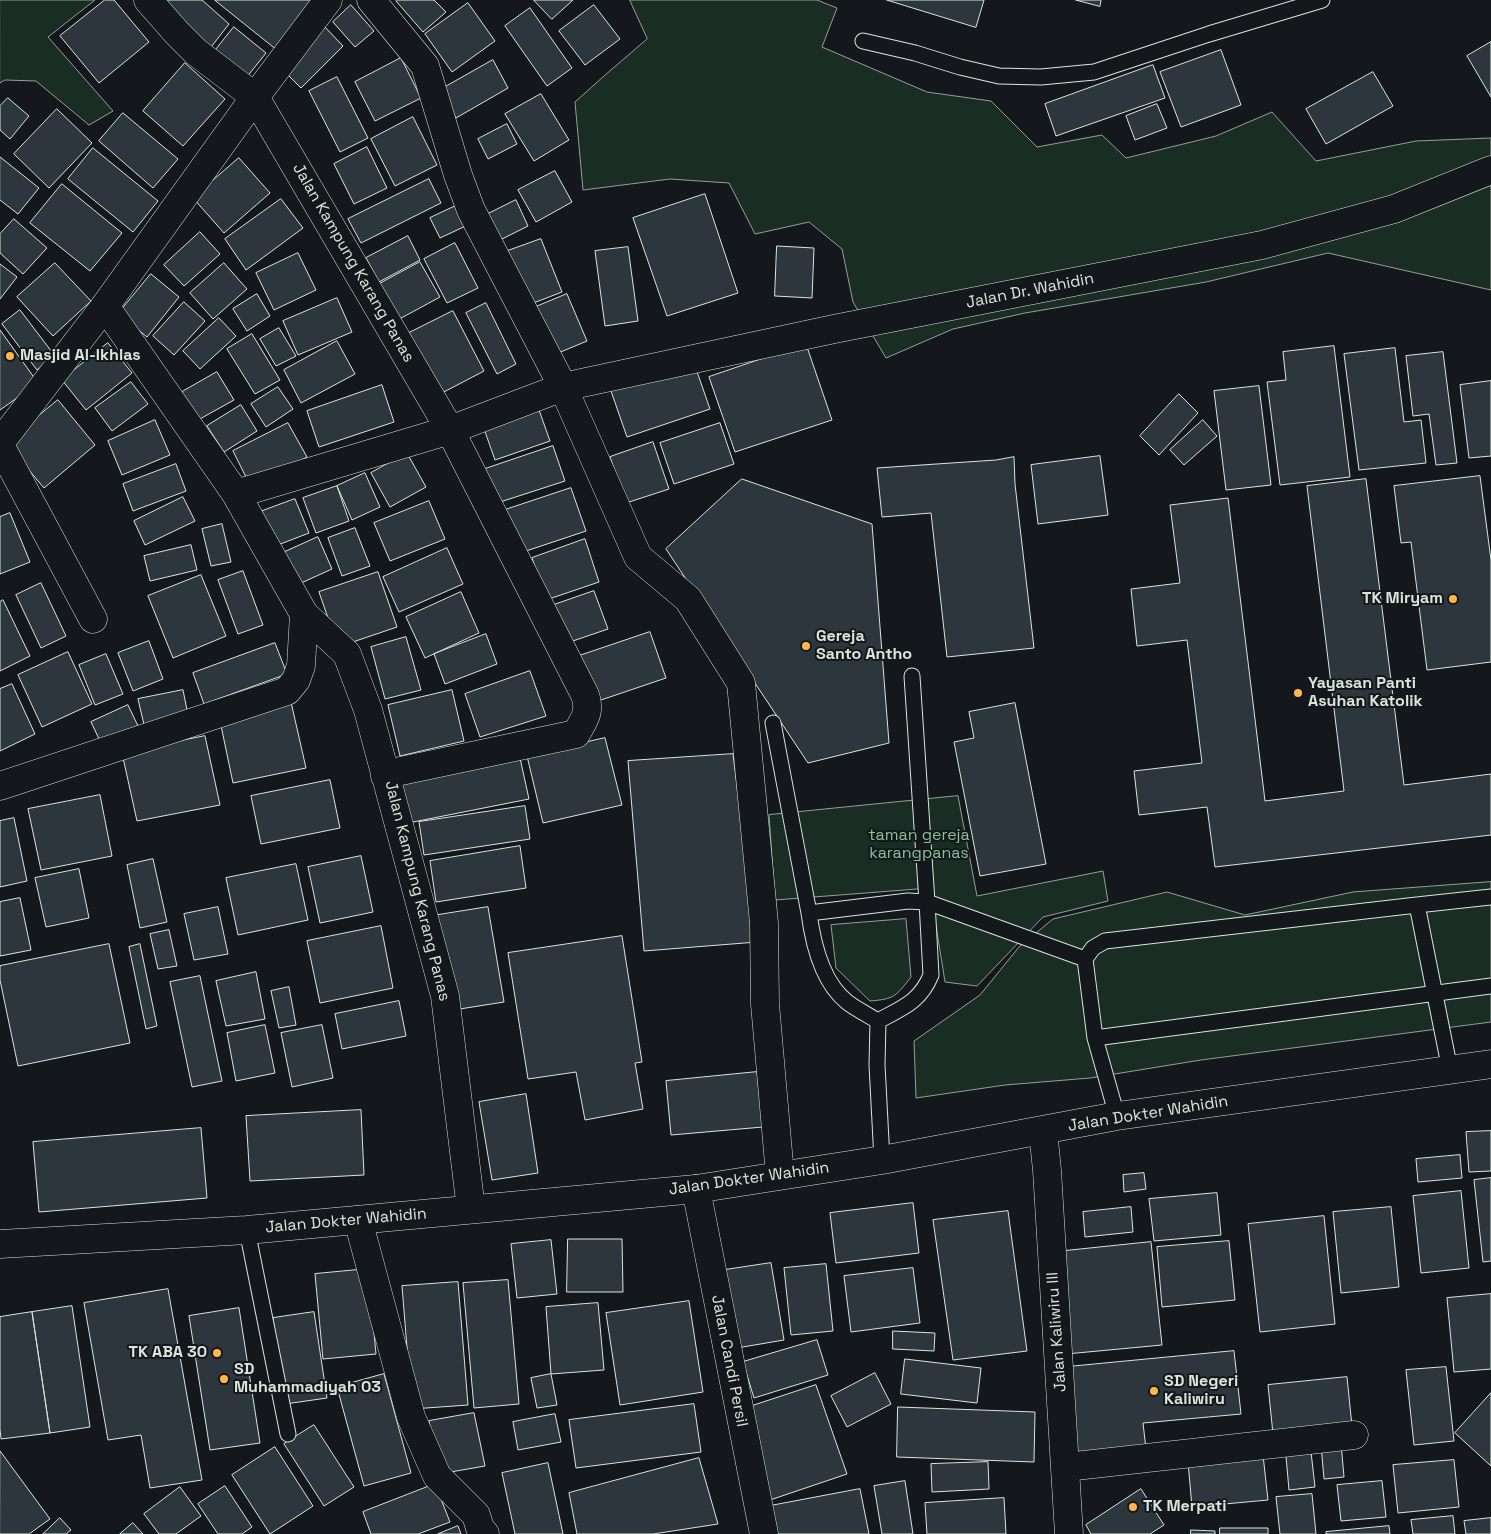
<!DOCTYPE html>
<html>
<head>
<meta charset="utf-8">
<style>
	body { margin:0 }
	canvas { display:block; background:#14181c }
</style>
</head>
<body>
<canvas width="1491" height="1534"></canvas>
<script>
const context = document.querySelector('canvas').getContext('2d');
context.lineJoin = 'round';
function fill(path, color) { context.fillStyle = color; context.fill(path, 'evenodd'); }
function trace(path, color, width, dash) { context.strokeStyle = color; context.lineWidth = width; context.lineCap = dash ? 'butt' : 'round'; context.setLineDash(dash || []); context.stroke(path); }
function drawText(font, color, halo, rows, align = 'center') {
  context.font = font + ' "Space Grotesk",sans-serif'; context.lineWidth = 4; context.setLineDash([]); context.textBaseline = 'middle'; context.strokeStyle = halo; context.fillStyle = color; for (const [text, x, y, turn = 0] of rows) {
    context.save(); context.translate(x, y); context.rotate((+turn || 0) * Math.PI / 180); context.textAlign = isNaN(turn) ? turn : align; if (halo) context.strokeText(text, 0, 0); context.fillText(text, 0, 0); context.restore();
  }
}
const green = new Path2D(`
	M 0,0 L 95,0 L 48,37 L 113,111 L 89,125 L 36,81 L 5,80 L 0,83 Z
	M 630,0 L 817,0 L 837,8 L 822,47 L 927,92 L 991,101 L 1037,147 L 1102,135 L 1126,158 L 1216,136 L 1272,112 L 1316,161 L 1416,141 L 1491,138 L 1491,290 L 1328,253 L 1206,282 L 1025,313 L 953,329 L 886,358 L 853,302 L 842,249 L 809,222 L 755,234 L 729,183 L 670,179 L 583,190 L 575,102 L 604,76 L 647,39 Z
	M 958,796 L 977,896 L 1103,871 L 1108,901 L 1043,917 L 977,986 L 945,982 L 930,888 L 775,900 L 769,815 Z
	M 1491,882 L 1491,1022 L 1201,1060 L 1090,1078 L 1005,1085 L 916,1098 L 914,1041 L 980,995 L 1019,947 L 1053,919 L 1167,892 L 1245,915 L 1353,892 Z
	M 906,919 L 911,977 C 896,996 895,999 870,1001 L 836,968 L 831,925 Z`);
fill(green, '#1a2d24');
trace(green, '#939e99', 1);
const building = new Path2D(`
	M 105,0 L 114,0 L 149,42 L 99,83 L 60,36 Z
	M 154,0 L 202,0 L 229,24 L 208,51 Z
	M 215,0 L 315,0 L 275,48 Z
	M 397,0 L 434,0 L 446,12 L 423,32 L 396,1 Z
	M 534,0 L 573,0 L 552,19 Z
	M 887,0 L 984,0 L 976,27 Z
	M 1076,0 L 1101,0 L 1100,6 Z
	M 468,3 L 495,41 L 452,72 L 425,34 Z
	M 351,5 L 374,31 L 355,47 L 333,22 Z
	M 594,5 L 620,39 L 585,65 L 559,31 Z
	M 530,8 L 572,68 L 547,86 L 505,26 Z
	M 324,26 L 343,46 L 301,88 L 282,69 Z
	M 234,27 L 266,53 L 242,83 L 210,57 Z
	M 1491,42 L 1491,97 L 1467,56 Z
	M 1221,50 L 1241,105 L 1181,127 L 1160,72 Z
	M 401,58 L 421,98 L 375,121 L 355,82 Z
	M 493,60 L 508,88 L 456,118 L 440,90 Z
	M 185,63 L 225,99 L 183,146 L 143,111 Z
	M 1153,65 L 1165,98 L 1056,136 L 1045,104 Z
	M 1373,72 L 1393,106 L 1326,144 L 1306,109 Z
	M 337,77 L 368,138 L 340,152 L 309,91 Z
	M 541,94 L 569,140 L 534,161 L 505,114 Z
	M 8,98 L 29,116 L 10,139 L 0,130 L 0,106 Z
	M 1157,104 L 1167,128 L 1135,140 L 1126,116 Z
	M 57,109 L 92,143 L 49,188 L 14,154 Z
	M 123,113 L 178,159 L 153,188 L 99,141 Z
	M 413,117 L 437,165 L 395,186 L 371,139 Z
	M 507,124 L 517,144 L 488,159 L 478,139 Z
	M 367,147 L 387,188 L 354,204 L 334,164 Z
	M 93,148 L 158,201 L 133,232 L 68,179 Z
	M 0,157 L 39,188 L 18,214 L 0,200 Z
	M 239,158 L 270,193 L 224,233 L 193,198 Z
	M 555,171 L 572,202 L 536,222 L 518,190 Z
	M 429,179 L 441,203 L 361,243 L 348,219 Z
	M 62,184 L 122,233 L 90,271 L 30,223 Z
	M 705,194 L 738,293 L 667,316 L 633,218 Z
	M 281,199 L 303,228 L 246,270 L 225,239 Z
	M 516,200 L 528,226 L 496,242 L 484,216 Z
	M 462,203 L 472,223 L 440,238 L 430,218 Z
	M 14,219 L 47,248 L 23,274 L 0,253 L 0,234 Z
	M 200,232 L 220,254 L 184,286 L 164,265 Z
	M 408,236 L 420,260 L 379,282 L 366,258 Z
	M 541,239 L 562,292 L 523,307 L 502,253 Z
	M 455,243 L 478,288 L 447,303 L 424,259 Z
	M 777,246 L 814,248 L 812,298 L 775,296 Z
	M 628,247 L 638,321 L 605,326 L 595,251 Z
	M 298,253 L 316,290 L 274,310 L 256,273 Z
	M 420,262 L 440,297 L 392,323 L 372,288 Z
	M 55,263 L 91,301 L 53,336 L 17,297 Z
	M 224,263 L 247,289 L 213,319 L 190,293 Z
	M 0,264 L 17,277 L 0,299 Z
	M 151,274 L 179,297 L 147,337 L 118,314 Z
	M 257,294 L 270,316 L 247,331 L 233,309 Z
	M 567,294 L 587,341 L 551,356 L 531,309 Z
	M 337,298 L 352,332 L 298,355 L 283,321 Z
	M 184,302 L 205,321 L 174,355 L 153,336 Z
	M 486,303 L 516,364 L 497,374 L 466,313 Z
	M 20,310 L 55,356 L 37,370 L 2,324 Z
	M 453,311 L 484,371 L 440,394 L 409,333 Z
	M 219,318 L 236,336 L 200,369 L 183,351 Z
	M 279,328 L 296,356 L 276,366 L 260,339 Z
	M 0,330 L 38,383 L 0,410 Z
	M 252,334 L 280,380 L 255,394 L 227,349 Z
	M 337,341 L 355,374 L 301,403 L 284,370 Z
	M 108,343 L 132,373 L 86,410 L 62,380 Z
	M 806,344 L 832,420 L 735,452 L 709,377 Z
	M 1334,346 L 1350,477 L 1280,485 L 1267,382 L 1286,380 L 1283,352 Z
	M 1395,348 L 1404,422 L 1421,420 L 1426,463 L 1359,470 L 1344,354 Z
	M 1443,352 L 1457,463 L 1436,465 L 1429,414 L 1413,416 L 1406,356 Z
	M 694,363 L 710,409 L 627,437 L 611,391 Z
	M 217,372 L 234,400 L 198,420 L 182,392 Z
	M 1491,381 L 1491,456 L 1469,458 L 1460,385 Z
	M 131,382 L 148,404 L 112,431 L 95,408 Z
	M 382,385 L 394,422 L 319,447 L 307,411 Z
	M 1259,386 L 1271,485 L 1226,490 L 1214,391 Z
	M 278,387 L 293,409 L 266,427 L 251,404 Z
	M 1179,394 L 1198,413 L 1159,455 L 1140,436 Z
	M 58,400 L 95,445 L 44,488 L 6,443 Z
	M 241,405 L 257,431 L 224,452 L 207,426 Z
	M 538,407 L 550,441 L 495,460 L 483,426 Z
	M 155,420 L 170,455 L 122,475 L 108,441 Z
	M 1203,420 L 1217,436 L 1184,465 L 1170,450 Z
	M 288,423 L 307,457 L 251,487 L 233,451 Z
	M 720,423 L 734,464 L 674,484 L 660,443 Z
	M 653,442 L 669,489 L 626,503 L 610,457 Z
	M 553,446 L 565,481 L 497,503 L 485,469 Z
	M 407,453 L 426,487 L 390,507 L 371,473 Z
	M 1100,456 L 1108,515 L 1038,524 L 1031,465 Z
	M 1014,457 L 1015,484 L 1034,648 L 947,657 L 931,513 L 882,517 L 877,468 L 996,460 Z
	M 176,464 L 186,491 L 133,511 L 123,484 Z
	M 365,473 L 380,507 L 352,520 L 337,486 Z
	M 1480,476 L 1491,560 L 1491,662 L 1427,670 L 1411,542 L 1401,543 L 1394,486 Z
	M 742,479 L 872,524 L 889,743 L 808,763 L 666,549 Z
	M 1366,479 L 1404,785 L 1491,774 L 1491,835 L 1215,867 L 1207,807 L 1139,815 L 1134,771 L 1202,763 L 1187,640 L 1137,646 L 1131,589 L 1180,583 L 1170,505 L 1228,498 L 1265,801 L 1344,791 L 1307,486 Z
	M 337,486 L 349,521 L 316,533 L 303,498 Z
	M 571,488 L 586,531 L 520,553 L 505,510 Z
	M 183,497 L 195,521 L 145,545 L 134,521 Z
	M 295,499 L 309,533 L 270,548 L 257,513 Z
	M 429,501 L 445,539 L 390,561 L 374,523 Z
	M 10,513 L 30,562 L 0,574 L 0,517 Z
	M 222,524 L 231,562 L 211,566 L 202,529 Z
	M 355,528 L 370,566 L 342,576 L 328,538 Z
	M 318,537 L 332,569 L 290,588 L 276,556 Z
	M 585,539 L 599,582 L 546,600 L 532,558 Z
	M 191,545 L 197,570 L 150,581 L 144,556 Z
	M 447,548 L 463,584 L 399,612 L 383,577 Z
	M 243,571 L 263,625 L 238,634 L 218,580 Z
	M 378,572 L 397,627 L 338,647 L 319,592 Z
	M 201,575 L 226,636 L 173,658 L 148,596 Z
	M 41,583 L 66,636 L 41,648 L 16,595 Z
	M 594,591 L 608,629 L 561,645 L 548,607 Z
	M 461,592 L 479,633 L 425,658 L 406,617 Z
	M 3,600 L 30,656 L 0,671 L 0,602 Z
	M 650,632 L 666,678 L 595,702 L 579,656 Z
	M 486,634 L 497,664 L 445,684 L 434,654 Z
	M 406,637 L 421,690 L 385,699 L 371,647 Z
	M 149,641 L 163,679 L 133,691 L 118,653 Z
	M 275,643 L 287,674 L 204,704 L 193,673 Z
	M 68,652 L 92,704 L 42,727 L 18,675 Z
	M 106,654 L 123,694 L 95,705 L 79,665 Z
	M 530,671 L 546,716 L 480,737 L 465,694 Z
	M 12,684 L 35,734 L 0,751 L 0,689 Z
	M 183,690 L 189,720 L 145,729 L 138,699 Z
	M 452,690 L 464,741 L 400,756 L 388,705 Z
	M 291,702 L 306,768 L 233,783 L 219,716 Z
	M 1015,703 L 1046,864 L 980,876 L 954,742 L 974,738 L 969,712 Z
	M 128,705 L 138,726 L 101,743 L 91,722 Z
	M 205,736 L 220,805 L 137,821 L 122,753 Z
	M 605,738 L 622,805 L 543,823 L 527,756 Z
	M 733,754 L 757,942 L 644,951 L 628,761 Z
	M 520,758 L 529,799 L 403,824 L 395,783 Z
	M 330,780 L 340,828 L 261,844 L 251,796 Z
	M 100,795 L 112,856 L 41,870 L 28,809 Z
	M 525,806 L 530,839 L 424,855 L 419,822 Z
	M 14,818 L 27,881 L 0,887 L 0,821 Z
	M 520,846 L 526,888 L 436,902 L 430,861 Z
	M 361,856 L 373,912 L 320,923 L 308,867 Z
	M 153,859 L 167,922 L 140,928 L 127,865 Z
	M 296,864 L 308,920 L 238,935 L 226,878 Z
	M 79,869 L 89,918 L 46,927 L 35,878 Z
	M 20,898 L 31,950 L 0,956 L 0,902 Z
	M 218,907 L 228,954 L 194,960 L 184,914 Z
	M 488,907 L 504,1002 L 447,1011 L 432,916 Z
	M 381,926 L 393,988 L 320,1003 L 307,941 Z
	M 169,930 L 177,966 L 158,969 L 150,934 Z
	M 622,936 L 642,1062 L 635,1063 L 643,1109 L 585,1120 L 576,1072 L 528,1079 L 508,953 Z
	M 109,944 L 130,1043 L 18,1066 L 0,980 L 0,966 Z
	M 140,944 L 157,1026 L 146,1029 L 129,947 Z
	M 256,972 L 265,1019 L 226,1026 L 216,981 Z
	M 200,976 L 222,1081 L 192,1087 L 170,982 Z
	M 289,987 L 296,1025 L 279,1028 L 271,991 Z
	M 399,1001 L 406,1036 L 342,1049 L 335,1014 Z
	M 265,1025 L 275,1073 L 236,1081 L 227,1033 Z
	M 322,1025 L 333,1078 L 292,1087 L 281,1033 Z
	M 757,1072 L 763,1127 L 671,1135 L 666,1081 Z
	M 526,1094 L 538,1173 L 492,1180 L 479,1102 Z
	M 361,1110 L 364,1175 L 250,1181 L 246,1116 Z
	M 201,1128 L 207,1198 L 39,1212 L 33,1142 Z
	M 1491,1131 L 1491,1171 L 1469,1172 L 1466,1132 Z
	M 1460,1155 L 1462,1178 L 1418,1182 L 1416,1159 Z
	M 1144,1173 L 1146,1189 L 1124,1192 L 1123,1175 Z
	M 1491,1178 L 1491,1261 L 1483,1262 L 1474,1180 Z
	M 1461,1191 L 1469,1268 L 1421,1273 L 1413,1196 Z
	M 1217,1193 L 1221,1235 L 1154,1241 L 1149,1199 Z
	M 913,1203 L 919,1253 L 836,1263 L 830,1213 Z
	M 1131,1207 L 1133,1232 L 1085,1237 L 1083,1212 Z
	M 1391,1207 L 1399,1287 L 1341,1293 L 1333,1212 Z
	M 1008,1211 L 1027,1351 L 953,1360 L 933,1220 Z
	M 1324,1216 L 1335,1324 L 1260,1332 L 1248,1224 Z
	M 568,1239 L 622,1239 L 623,1292 L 567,1292 Z
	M 551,1240 L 557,1294 L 517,1298 L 511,1244 Z
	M 1229,1241 L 1235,1300 L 1162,1307 L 1157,1247 Z
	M 1151,1242 L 1162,1345 L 1066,1354 L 1055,1252 Z
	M 771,1263 L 784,1340 L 731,1349 L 718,1271 Z
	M 826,1264 L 833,1331 L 791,1335 L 784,1268 Z
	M 913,1268 L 920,1323 L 851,1332 L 844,1276 Z
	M 368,1269 L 376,1354 L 323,1359 L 315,1274 Z
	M 508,1280 L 519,1404 L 474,1408 L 463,1283 Z
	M 458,1282 L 468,1405 L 412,1409 L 402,1286 Z
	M 168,1289 L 202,1480 L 150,1488 L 141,1435 L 108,1440 L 84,1303 Z
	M 1491,1294 L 1491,1369 L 1454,1372 L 1447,1298 Z
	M 689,1301 L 703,1392 L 620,1405 L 606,1313 Z
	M 598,1303 L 604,1370 L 551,1374 L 546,1307 Z
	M 72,1306 L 90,1427 L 50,1433 L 32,1312 Z
	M 239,1308 L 260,1443 L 210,1450 L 189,1316 Z
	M 32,1312 L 50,1433 L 1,1439 L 0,1429 L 0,1317 Z
	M 314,1312 L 327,1398 L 285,1404 L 273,1318 Z
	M 893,1331 L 935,1333 L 934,1351 L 893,1349 Z
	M 817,1340 L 828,1375 L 754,1398 L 743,1362 Z
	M 1234,1351 L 1241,1414 L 1143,1423 L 1146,1449 L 1076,1455 L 1067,1367 Z
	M 905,1359 L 981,1368 L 977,1403 L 901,1394 Z
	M 1446,1367 L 1454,1441 L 1414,1445 L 1406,1370 Z
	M 875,1373 L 891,1404 L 847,1427 L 831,1396 Z
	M 384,1374 L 411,1473 L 364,1486 L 337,1387 Z
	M 551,1374 L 557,1405 L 537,1408 L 531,1378 Z
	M 1347,1377 L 1352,1426 L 1273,1434 L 1268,1385 Z
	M 816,1385 L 847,1474 L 770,1500 L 740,1410 Z
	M 1491,1393 L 1491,1466 L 1455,1433 Z
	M 694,1404 L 701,1452 L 576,1468 L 569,1420 Z
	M 898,1407 L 1035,1412 L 1034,1462 L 897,1457 Z
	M 474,1413 L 485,1466 L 439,1474 L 429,1421 Z
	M 555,1414 L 561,1442 L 518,1450 L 513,1422 Z
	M 314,1425 L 354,1487 L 324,1506 L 284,1444 Z
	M 1310,1443 L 1315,1487 L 1289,1490 L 1285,1445 Z
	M 1341,1443 L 1344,1477 L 1324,1479 L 1321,1445 Z
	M 275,1447 L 313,1506 L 270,1534 L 232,1475 Z
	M 0,1451 L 50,1519 L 29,1534 L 0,1534 Z
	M 1263,1455 L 1268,1500 L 1192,1507 L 1188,1462 Z
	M 699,1458 L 718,1524 L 653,1534 L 577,1534 L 569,1493 Z
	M 1454,1460 L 1459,1507 L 1398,1513 L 1393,1465 Z
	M 988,1462 L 989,1489 L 932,1492 L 931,1464 Z
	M 548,1463 L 563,1534 L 515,1534 L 502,1473 Z
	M 905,1481 L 913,1534 L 882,1534 L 874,1486 Z
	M 1382,1481 L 1386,1517 L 1341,1521 L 1337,1485 Z
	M 435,1484 L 450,1522 L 418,1534 L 371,1534 L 363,1512 Z
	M 225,1486 L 252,1527 L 242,1534 L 218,1534 L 198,1504 Z
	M 180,1487 L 201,1516 L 176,1534 L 159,1534 L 144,1514 Z
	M 860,1489 L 869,1534 L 776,1534 L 770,1506 Z
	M 1141,1489 L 1164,1525 L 1150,1534 L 1091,1534 L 1086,1525 Z
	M 1312,1494 L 1316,1534 L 1280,1534 L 1276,1497 Z
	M 1004,1498 L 1006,1534 L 927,1534 L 925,1503 Z
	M 1453,1516 L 1455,1534 L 1413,1534 L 1411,1520 Z
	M 60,1518 L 71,1530 L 66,1534 L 43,1534 Z
	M 1491,1518 L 1491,1534 L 1466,1534 L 1464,1521 Z
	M 133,1523 L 143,1534 L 120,1534 Z
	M 458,1526 L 461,1534 L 438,1534 Z
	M 1389,1526 L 1390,1534 L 1326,1534 L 1326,1532 Z
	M 1220,1528 L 1268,1528 L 1268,1534 L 1220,1534 Z
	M 1191,1530 L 1215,1531 L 1215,1534 L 1191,1534 Z`);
fill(building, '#2c363c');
trace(building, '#d8e6dc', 1);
const service = new Path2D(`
	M 863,41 L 915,53 L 960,67 L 999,76 L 1041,77 L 1094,72 L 1209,34 L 1322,0
	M 912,676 L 927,902 L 1085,959
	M 773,723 L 809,913
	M 908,901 L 927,902 L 931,975 C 920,1002 902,1008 878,1021 C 868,1015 856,1009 847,1002 C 822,982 813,944 809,913 Z
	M 1417,905 L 1491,897
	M 878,1021 L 877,1065 L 882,1160
	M 1095,1038 L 1491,986
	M 1117,1116 L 1095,1038 L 1085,959 L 1093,948 L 1105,941 L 1417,905 L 1450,1070
	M 247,1230 L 288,1434`);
const minor = new Path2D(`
	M 148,0 L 177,33 L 196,52 L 255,97 L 450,430 L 585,695 C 591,711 584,720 576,734 L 396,772 L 385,776
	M 371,0 L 425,66 L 458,175 L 471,210 L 563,387 L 638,557 L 688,599 L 741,683 L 764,923 L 765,1004 L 780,1175
	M 105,306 L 236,494
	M 0,443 L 105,306 L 255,97 L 328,0
	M 0,445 L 93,619
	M 304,614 L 347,654 L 368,710 L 445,996 L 471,1209
	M 0,786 L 287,691 L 296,680 L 301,666 L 304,614 L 236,494 L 450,430 L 563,387 L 834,329 L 1262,245 L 1394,209 L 1491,170
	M 1043,1131 L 1047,1170 L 1069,1534
	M 696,1189 L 764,1534
	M 358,1220 L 411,1417 L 437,1476 L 476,1515 L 480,1528 L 485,1534
	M 1066,1467 L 1354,1435`);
const trunk = new Path2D(`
	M 0,1244 L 247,1230 L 696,1189 L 882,1160 L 1117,1116 L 1491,1064`);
trace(service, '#d8e6dc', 17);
trace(minor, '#d8e6dc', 29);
trace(trunk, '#d8e6dc', 29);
trace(service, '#14181c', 15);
trace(minor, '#14181c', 28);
trace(trunk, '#14181c', 28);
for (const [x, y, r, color] of [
	[10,356,5,"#ffb74d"],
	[1453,599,5,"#ffb74d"],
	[806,646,5,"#ffb74d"],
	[1298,693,5,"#ffb74d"],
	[217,1353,5,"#ffb74d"],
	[224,1379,5,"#ffb74d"],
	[1154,1391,5,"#ffb74d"],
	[1133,1507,5,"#ffb74d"]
]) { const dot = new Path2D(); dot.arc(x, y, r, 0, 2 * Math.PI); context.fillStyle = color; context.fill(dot); trace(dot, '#14181c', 2); }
drawText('16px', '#d8e6dc', '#14181c', [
	["Jalan Kampung Karang Panas",353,263,60],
	["Jalan Dr. Wahidin",1030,291,-11],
	["Jalan Kampung Karang Panas",417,891,76],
	["Jalan Dokter Wahidin",1148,1114,-9],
	["Jalan Dokter Wahidin",749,1179,-8],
	["Jalan Dokter Wahidin",346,1221,-5],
	["Jalan Kaliwiru III",1057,1332,-94],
	["Jalan Candi Persil",729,1361,79]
]);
drawText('bold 16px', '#d8e6dc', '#14181c', [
	["Masjid Al-Ikhlas",20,356],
	["TK Miryam",1443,599,"right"],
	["Gereja",816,637],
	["Santo Antho",816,655],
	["Yayasan Panti",1308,684],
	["Asuhan Katolik",1308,702],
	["TK ABA 30",207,1353,"right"],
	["SD",234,1370],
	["Muhammadiyah 03",234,1388],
	["SD Negeri",1164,1382],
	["Kaliwiru",1164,1400],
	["TK Merpati",1143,1507]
], 'left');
drawText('16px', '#8ac095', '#14181c', [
	["taman gereja",919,836],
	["karangpanas",919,854]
]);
</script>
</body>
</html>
